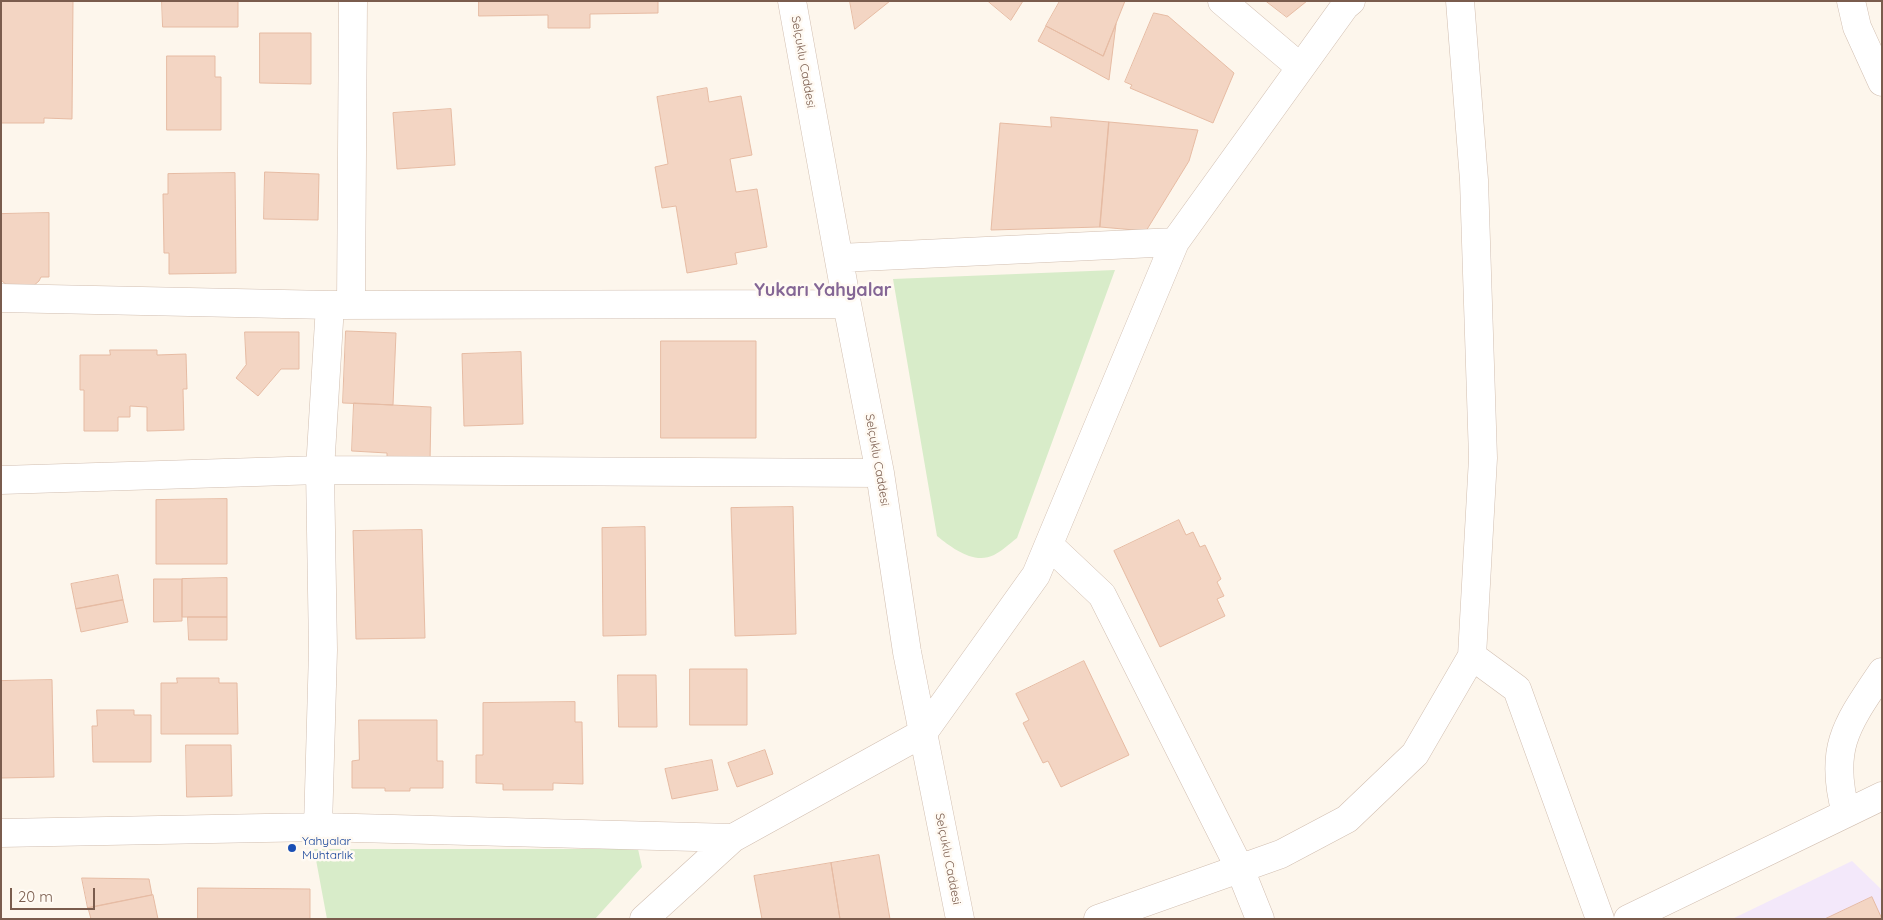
<!DOCTYPE html>
<html>
<head>
<meta charset="utf-8">
<style>
	body { margin:0 }
	#map { position:relative; width:1883px; height:920px; overflow:hidden; background:#fdf6ec; font-family:Quicksand,sans-serif }
	canvas { display:block }
	.frame { position:absolute; inset:0; border:2px solid #7a5c4d; pointer-events:none }
	.scale { position:absolute; left:10px; top:888px; width:85px; height:22px; box-sizing:border-box; border:2px solid #7a5c4d; border-top:0; padding-left:6px; font-size:15px; line-height:18px; white-space:nowrap; color:#7a5c4d; -webkit-text-stroke:4px #fffaf3; paint-order:stroke }
</style>
</head>
<body>
<div id="map">
<canvas width="1883" height="920"></canvas>
<div class="frame"></div>
<div class="scale">20 m</div>
</div>
<script>
const context = document.querySelector('canvas').getContext('2d');
context.lineJoin = 'round';
function fill(path, color) { context.fillStyle = color; context.fill(path, 'evenodd'); }
function trace(path, color, width, dash) { context.strokeStyle = color; context.lineWidth = width; context.lineCap = dash ? 'butt' : 'round'; context.setLineDash(dash || []); context.stroke(path); }
function drawText(font, color, halo, rows, align = 'center') {
  context.font = font + ' Quicksand,sans-serif'; context.lineWidth = 5; context.setLineDash([]); context.textBaseline = 'middle'; context.strokeStyle = halo; context.fillStyle = color; for (const [text, x, y, turn = 0] of rows) {
    context.save(); context.translate(x, y); context.rotate((+turn || 0) * Math.PI / 180); context.textAlign = isNaN(turn) ? turn : align; if (halo) context.strokeText(text, 0, 0); context.fillText(text, 0, 0); context.restore();
  }
}
fill(new Path2D(`
	M 1852,861 L 1882,890 L 1882,919 L 1732,919 Z`), '#f3e8fa');
fill(new Path2D(`
	M 1115,270 L 1017,538 C 1009,544 1002,551 994,555 C 974,565 952,548 937,536 L 893,279 Z
	M 314,849 L 638,849 L 642,867 L 595,919 L 327,919 Z`), '#d8ecc9');
const building = new Path2D(`
	M 1,1 L 73,1 L 72,119 L 44,118 L 44,123 L 1,123 Z
	M 162,1 L 238,1 L 238,27 L 163,27 Z
	M 479,1 L 658,1 L 658,13 L 590,14 L 590,28 L 548,28 L 548,15 L 479,16 Z
	M 850,1 L 890,1 L 855,29 Z
	M 988,1 L 1023,1 L 1011,20 Z
	M 1060,1 L 1125,1 L 1103,56 L 1046,26 Z
	M 1266,1 L 1307,1 L 1287,17 Z
	M 1154,13 L 1168,16 L 1234,73 L 1213,123 L 1130,88 L 1132,85 L 1125,82 Z
	M 1116,24 L 1109,80 L 1038,41 L 1046,26 L 1103,56 Z
	M 260,33 L 311,33 L 311,84 L 260,83 Z
	M 167,56 L 215,56 L 215,77 L 221,77 L 221,130 L 167,130 Z
	M 707,88 L 709,102 L 741,96 L 752,155 L 730,159 L 736,192 L 757,189 L 767,247 L 735,253 L 737,264 L 687,273 L 676,206 L 662,208 L 655,167 L 668,164 L 657,97 Z
	M 451,109 L 455,165 L 397,169 L 393,113 Z
	M 1051,117 L 1109,122 L 1100,227 L 991,230 L 1000,123 L 1051,127 Z
	M 1109,122 L 1198,130 L 1189,161 L 1146,231 L 1100,227 Z
	M 265,172 L 319,174 L 318,220 L 264,219 Z
	M 235,173 L 236,273 L 169,274 L 169,253 L 164,253 L 163,194 L 168,194 L 168,174 Z
	M 49,213 L 49,277 L 41,277 L 39,281 L 32,287 L 10,288 L 1,280 L 1,214 Z
	M 346,331 L 396,333 L 393,405 L 343,403 Z
	M 245,332 L 299,332 L 299,369 L 281,369 L 258,396 L 236,378 L 246,365 Z
	M 661,341 L 756,341 L 756,438 L 661,438 Z
	M 110,350 L 157,350 L 157,355 L 186,354 L 187,389 L 183,389 L 184,430 L 147,431 L 147,407 L 130,406 L 130,417 L 118,417 L 118,431 L 84,431 L 84,390 L 80,390 L 80,355 L 110,355 Z
	M 521,352 L 523,424 L 464,426 L 462,354 Z
	M 354,403 L 431,407 L 430,462 L 387,460 L 387,453 L 352,451 Z
	M 227,499 L 227,564 L 156,564 L 156,500 Z
	M 793,507 L 796,634 L 735,636 L 731,508 Z
	M 1179,520 L 1186,535 L 1193,532 L 1200,547 L 1205,545 L 1221,579 L 1217,582 L 1224,596 L 1217,599 L 1225,616 L 1160,647 L 1114,551 Z
	M 645,527 L 646,635 L 603,636 L 602,528 Z
	M 422,530 L 425,638 L 356,639 L 353,531 Z
	M 118,575 L 123,600 L 76,609 L 71,584 Z
	M 227,578 L 227,617 L 182,617 L 182,579 Z
	M 154,579 L 182,579 L 182,621 L 154,622 Z
	M 123,600 L 128,622 L 81,632 L 76,609 Z
	M 188,617 L 227,617 L 227,640 L 189,640 Z
	M 1084,661 L 1129,755 L 1061,787 L 1048,761 L 1043,763 L 1023,723 L 1029,720 L 1016,694 Z
	M 690,669 L 747,669 L 747,725 L 690,725 Z
	M 618,675 L 656,675 L 657,727 L 619,727 Z
	M 177,678 L 219,678 L 219,683 L 237,683 L 238,734 L 161,734 L 161,683 L 177,683 Z
	M 52,680 L 54,777 L 1,778 L 1,681 Z
	M 575,702 L 575,722 L 582,722 L 583,784 L 553,783 L 553,790 L 503,790 L 503,784 L 476,783 L 476,755 L 483,755 L 483,703 Z
	M 97,710 L 134,710 L 134,715 L 151,715 L 151,762 L 93,762 L 92,726 L 97,726 Z
	M 359,720 L 437,720 L 437,761 L 443,761 L 443,788 L 410,788 L 410,791 L 385,791 L 385,788 L 352,788 L 352,761 L 359,760 Z
	M 186,745 L 231,745 L 232,796 L 187,797 Z
	M 765,750 L 773,774 L 737,787 L 728,763 Z
	M 712,760 L 718,790 L 672,799 L 665,769 Z
	M 879,855 L 890,919 L 840,919 L 831,863 Z
	M 831,863 L 840,919 L 762,919 L 754,876 Z
	M 82,878 L 149,879 L 152,895 L 88,908 Z
	M 198,888 L 310,889 L 310,919 L 198,919 Z
	M 153,895 L 158,919 L 91,919 L 88,908 Z
	M 1872,897 L 1882,919 L 1825,919 Z`);
fill(building, '#f3d5c3');
trace(building, '#e6bba3', 1);
const minor = new Path2D(`
	M 792,1 L 847,304 L 880,473 L 907,652 L 960,919
	M 1222,1 L 1300,67
	M 1851,1 L 1857,27 L 1882,82
	M 839,258 L 1175,242
	M 1,298 L 330,305 L 847,304
	M 351,305 L 353,1
	M 1,480 L 320,470 L 880,473
	M 1049,545 L 1102,595 L 1240,869 L 1260,919
	M 1472,656 L 1517,689 L 1600,919
	M 1846,813 C 1828,748 1847,724 1882,672
	M 318,827 L 323,650 L 320,470 L 330,305
	M 1,833 L 318,827 L 733,838 L 923,733 L 1036,575 L 1175,242 L 1345,6 L 1351,1
	M 644,919 L 733,838
	M 1098,919 L 1281,854 L 1347,819 L 1415,754 L 1472,656 L 1483,458 L 1474,180 L 1460,1
	M 1628,919 L 1882,796`);
trace(minor, '#d1beb0', 29);
trace(minor, '#fff', 28);
for (const [x, y, r, color] of [
	[292,848,5,"#1a4fb4"]
]) { const dot = new Path2D(); dot.arc(x, y, r, 0, 2 * Math.PI); context.fillStyle = color; context.fill(dot); trace(dot, '#fffaf3', 2); }
drawText('12px', '#7a5c4d', '#fffaf3', [
	["Selçuklu Caddesi",803,62,80],
	["Selçuklu Caddesi",877,460,80],
	["Selçuklu Caddesi",948,859,79]
]);
drawText('12px', '#164399', '#fffaf3', [
	["Yahyalar",302,841],
	["Muhtarlık",302,855]
], 'left');
drawText('bold 18px', '#846695', '#fffaf3', [
	["Yukarı Yahyalar",823,291]
]);
</script>
</body>
</html>
